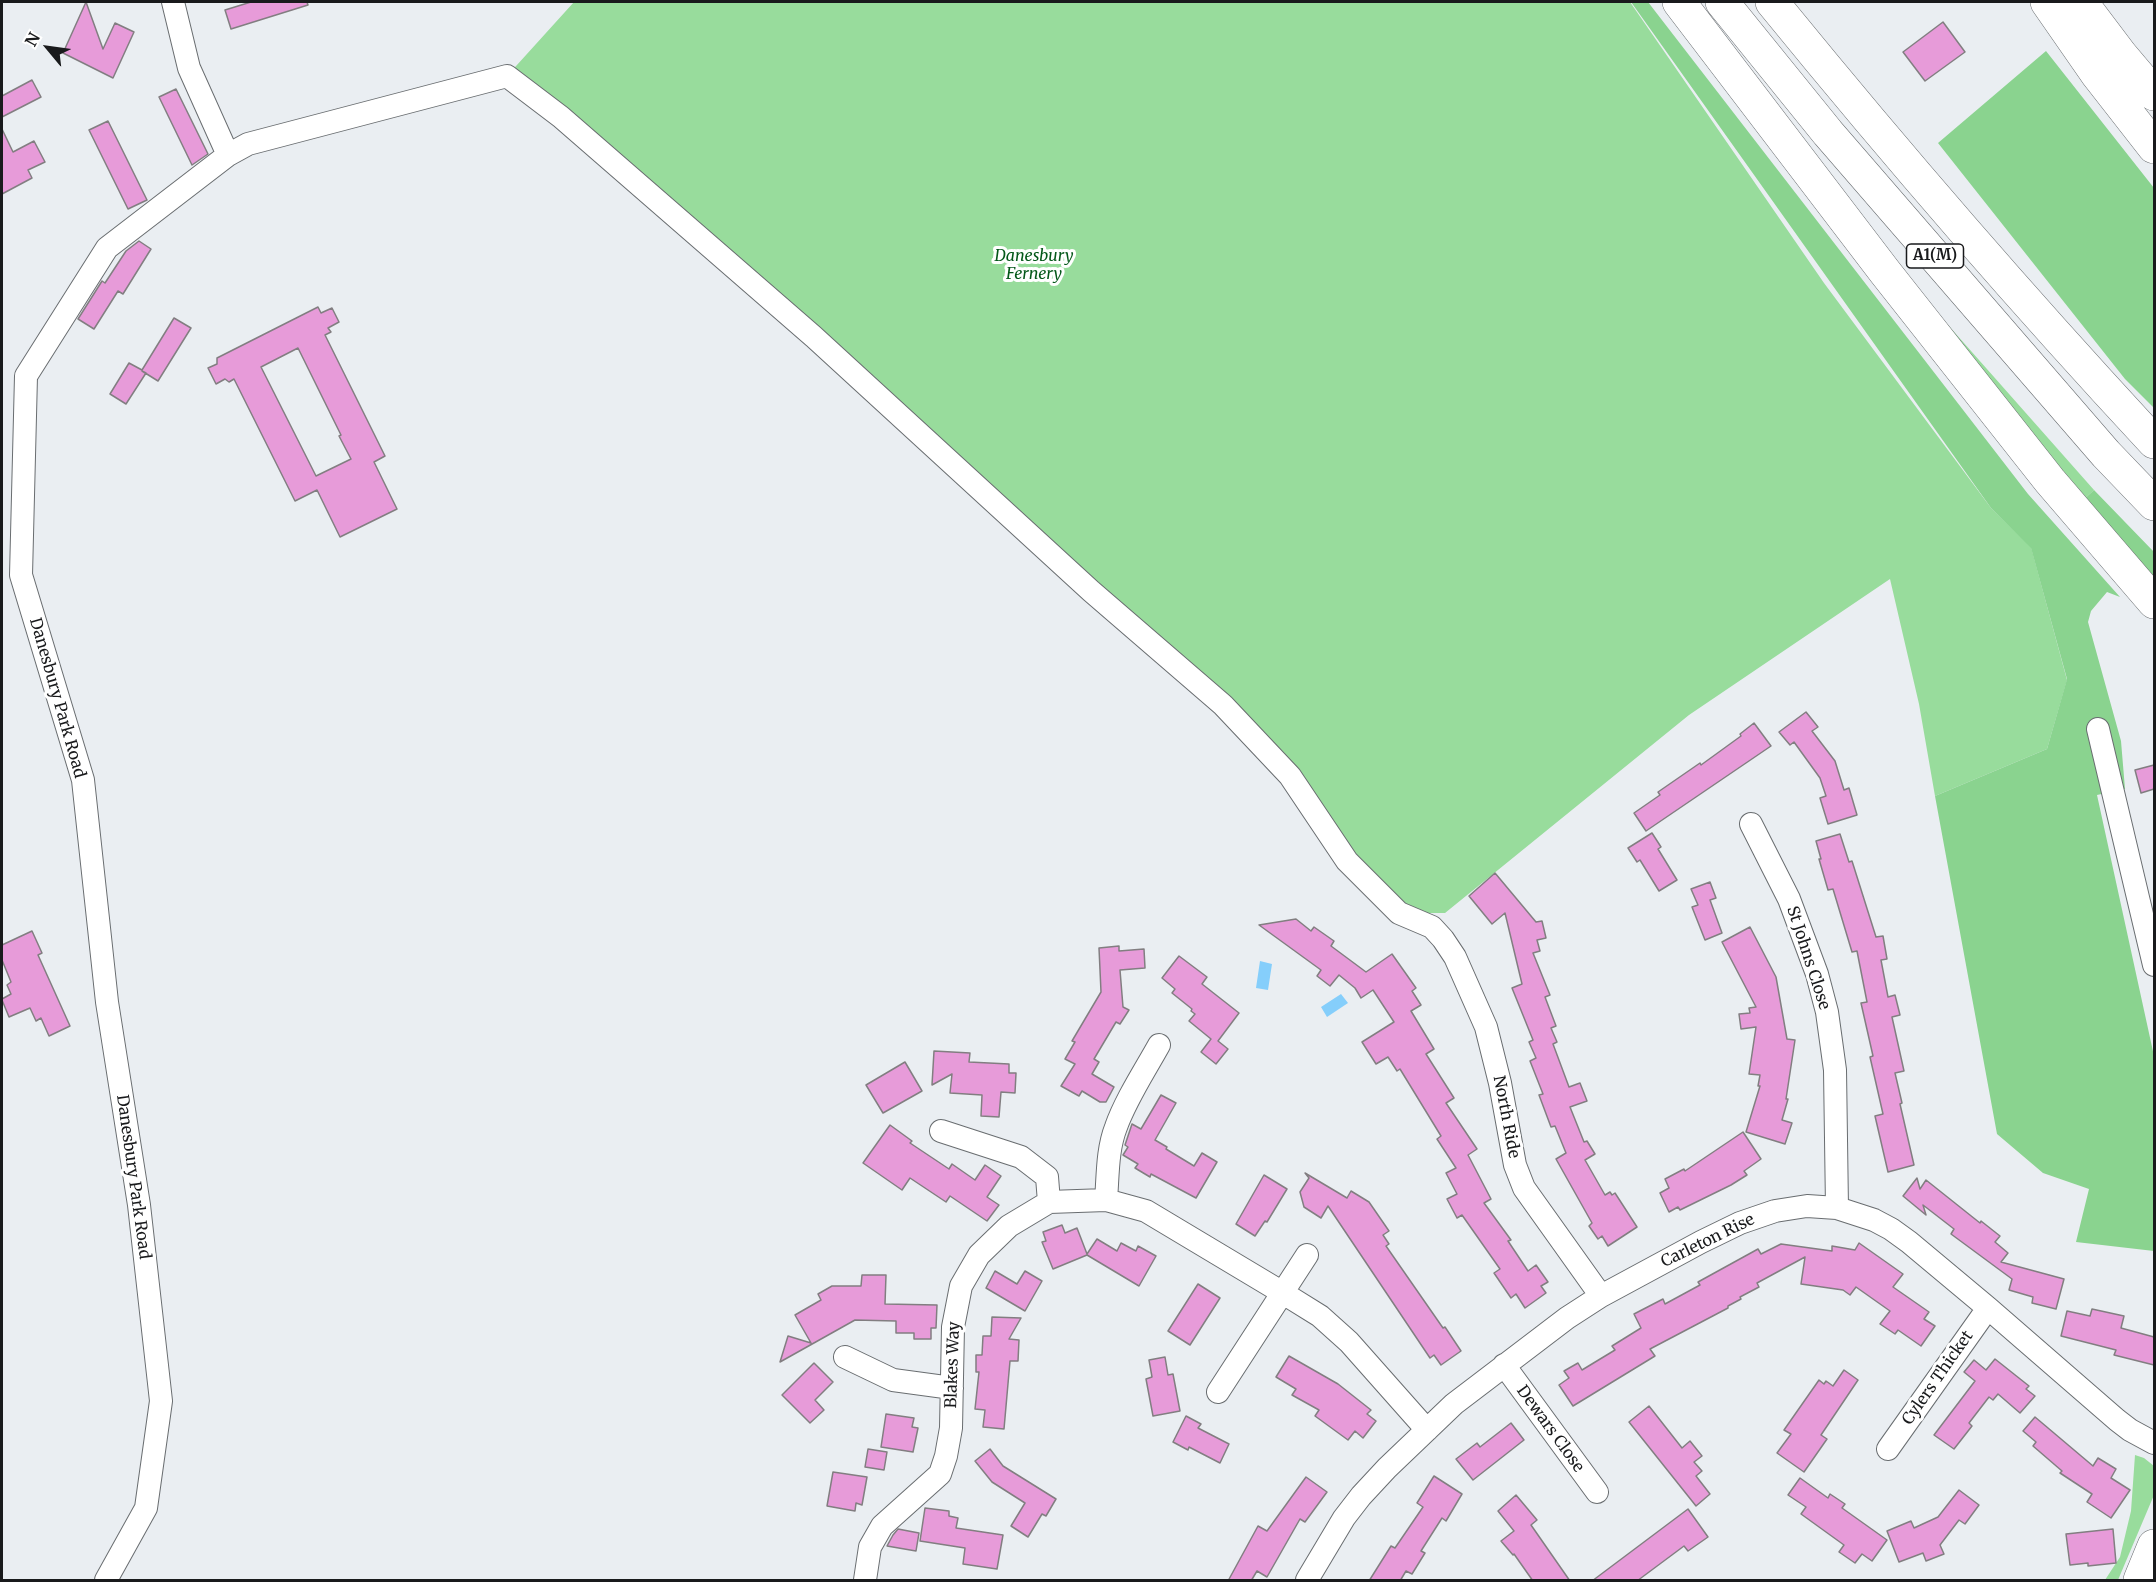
<!DOCTYPE html>
<html>
<head>
<meta charset="utf-8">
<style>
	body { margin:0 }
	#map { position:relative; width:2156px; height:1582px; overflow:hidden; background:#eaeef2; font-family:Merriweather,serif }
	canvas { display:block }
	.frame { position:absolute; inset:0; border:3px solid #191a1c; pointer-events:none }
	.north { position:absolute; left:18px; top:18px; width:60px; height:60px; -webkit-text-stroke:4px #fff; paint-order:stroke; rotate:299deg; font-size:16px; font-weight:700; line-height:24px; text-align:center; color:#191a1c }
	.north::after { content:''; display:block; margin:auto; width:21px; height:27px; background:#191a1c; clip-path:polygon(50% 0,100% 100%,50% 72%,0 100%) }
</style>
</head>
<body>
<div id="map">
<canvas width="2156" height="1582"></canvas>
<div class="frame"></div>
<div class="north">N</div>
</div>
<script>
const context = document.querySelector('canvas').getContext('2d');
context.lineJoin = 'round';
function fill(path, color) { context.fillStyle = color; context.fill(path, 'evenodd'); }
function trace(path, color, width, dash) { context.strokeStyle = color; context.lineWidth = width; context.lineCap = dash ? 'butt' : 'round'; context.setLineDash(dash || []); context.stroke(path); }
function drawText(font, color, halo, rows, align = 'center') {
  context.font = font + ' Merriweather,serif'; context.lineWidth = 6; context.setLineDash([]); context.textBaseline = 'middle'; context.strokeStyle = halo; context.fillStyle = color; for (const [text, x, y, turn = 0] of rows) {
    context.save(); context.translate(x, y); context.rotate((+turn || 0) * Math.PI / 180); context.textAlign = isNaN(turn) ? turn : align; if (halo) context.strokeText(text, 0, 0); context.fillText(text, 0, 0); context.restore();
  }
}
fill(new Path2D(`
	M 574,2 L 1630,2 L 1824,283 L 1991,508 L 2031,547 L 2067,680 L 2047,749 L 1935,796 L 1919,704 L 1890,579 L 1689,715 L 1445,913 L 1399,913 L 1290,776 L 507,76 Z
	M 1902,273 L 2094,490 L 2082,501 Z
	M 2135,1455 L 2144,1458 L 2154,1466 L 2154,1495 L 2118,1580 L 2105,1580 L 2120,1557 L 2131,1511 Z`), '#98dc9c');
fill(new Path2D(`
	M 1631,2 L 1648,2 L 2028,494 L 2120,597 L 2107,592 L 2091,611 L 2088,622 L 2121,741 L 2125,789 L 2097,795 L 2154,1056 L 2154,1251 L 2076,1242 L 2089,1189 L 2043,1173 L 1997,1134 L 1935,796 L 2047,749 L 2067,679 L 2031,548 L 1991,508 Z
	M 2046,51 L 2154,188 L 2154,408 L 2125,379 L 1938,143 Z
	M 2094,490 L 2154,552 L 2154,583 L 2082,501 Z`), '#8ad38f');
fill(new Path2D(`
	M 1260,961 L 1272,964 L 1268,990 L 1256,988 Z
	M 1341,994 L 1348,1003 L 1327,1017 L 1321,1007 Z`), '#85cefb');
const building = new Path2D(`
	M 86,2 L 103,49 L 115,23 L 134,32 L 113,78 L 63,53 Z
	M 251,2 L 307,2 L 308,5 L 231,29 L 225,10 Z
	M 1943,22 L 1965,52 L 1925,81 L 1903,52 Z
	M 32,80 L 41,97 L 2,117 L 2,96 Z
	M 176,89 L 208,154 L 192,165 L 159,97 Z
	M 108,121 L 147,200 L 128,209 L 89,130 Z
	M 2,129 L 13,152 L 34,141 L 45,162 L 28,170 L 32,178 L 2,194 Z
	M 139,241 L 151,249 L 123,294 L 118,291 L 94,329 L 78,319 L 102,281 L 105,283 L 126,251 Z
	M 318,307 L 321,313 L 332,308 L 339,322 L 328,328 L 331,332 L 325,335 L 385,456 L 374,462 L 397,509 L 340,537 L 317,490 L 295,501 L 234,379 L 229,382 L 225,379 L 216,384 L 208,368 L 217,364 L 217,358 ZM 298,348 L 341,435 L 339,436 L 351,459 L 316,476 L 261,367 Z
	M 174,318 L 191,328 L 158,381 L 142,371 L 146,373 L 126,404 L 110,394 L 129,363 L 142,370 Z
	M 1806,712 L 1818,727 L 1812,731 L 1835,761 L 1844,790 L 1849,788 L 1857,815 L 1828,824 L 1820,798 L 1826,796 L 1820,778 L 1794,742 L 1790,745 L 1779,732 Z
	M 1754,723 L 1771,746 L 1646,831 L 1634,813 L 1660,795 L 1658,792 L 1700,763 L 1701,765 L 1741,736 L 1740,734 Z
	M 2154,765 L 2154,789 L 2141,793 L 2135,770 Z
	M 1652,833 L 1661,847 L 1658,849 L 1677,880 L 1659,891 L 1640,860 L 1637,862 L 1628,848 Z
	M 1840,834 L 1849,862 L 1852,861 L 1876,937 L 1883,936 L 1887,959 L 1881,960 L 1888,997 L 1895,995 L 1900,1015 L 1892,1017 L 1904,1071 L 1895,1073 L 1902,1103 L 1900,1104 L 1914,1165 L 1888,1172 L 1875,1116 L 1883,1114 L 1870,1057 L 1873,1056 L 1861,1003 L 1867,1002 L 1857,951 L 1852,952 L 1833,889 L 1828,890 L 1819,859 L 1821,859 L 1816,841 Z
	M 1495,873 L 1536,922 L 1542,921 L 1546,938 L 1537,940 L 1540,951 L 1533,953 L 1550,995 L 1545,997 L 1556,1026 L 1551,1028 L 1557,1042 L 1553,1044 L 1569,1087 L 1580,1083 L 1587,1101 L 1570,1107 L 1584,1142 L 1587,1141 L 1595,1154 L 1585,1160 L 1605,1195 L 1610,1192 L 1612,1195 L 1615,1193 L 1637,1227 L 1608,1246 L 1602,1236 L 1598,1239 L 1589,1226 L 1592,1223 L 1556,1159 L 1566,1153 L 1555,1126 L 1551,1127 L 1539,1095 L 1543,1094 L 1530,1061 L 1536,1058 L 1529,1042 L 1533,1040 L 1512,988 L 1522,984 L 1505,913 L 1492,924 L 1469,896 Z
	M 1710,882 L 1716,898 L 1710,900 L 1722,933 L 1705,940 L 1692,907 L 1698,905 L 1691,889 Z
	M 1296,919 L 1311,931 L 1314,927 L 1334,941 L 1331,946 L 1366,972 L 1392,954 L 1416,988 L 1412,991 L 1421,1005 L 1411,1011 L 1434,1049 L 1426,1054 L 1454,1098 L 1446,1103 L 1477,1149 L 1468,1155 L 1491,1199 L 1484,1203 L 1511,1240 L 1508,1241 L 1528,1271 L 1536,1265 L 1548,1282 L 1541,1286 L 1546,1293 L 1525,1308 L 1516,1294 L 1511,1298 L 1494,1273 L 1500,1269 L 1462,1215 L 1457,1218 L 1447,1199 L 1457,1194 L 1446,1173 L 1456,1168 L 1437,1139 L 1441,1136 L 1400,1069 L 1397,1071 L 1388,1057 L 1376,1064 L 1362,1042 L 1394,1022 L 1373,990 L 1361,998 L 1355,988 L 1339,975 L 1330,986 L 1317,976 L 1321,970 L 1259,925 Z
	M 1750,927 L 1776,977 L 1787,1039 L 1795,1040 L 1786,1099 L 1788,1099 L 1782,1120 L 1792,1123 L 1785,1144 L 1746,1132 L 1760,1086 L 1758,1086 L 1760,1075 L 1749,1074 L 1756,1027 L 1741,1029 L 1739,1014 L 1750,1013 L 1749,1008 L 1756,1007 L 1722,942 Z
	M 32,931 L 42,953 L 38,955 L 70,1026 L 49,1036 L 41,1018 L 36,1021 L 30,1008 L 9,1017 L 2,1000 L 2,999 L 11,994 L 7,985 L 11,982 L 2,960 L 2,945 Z
	M 1119,946 L 1119,951 L 1144,949 L 1145,968 L 1120,970 L 1123,1007 L 1129,1010 L 1120,1024 L 1116,1022 L 1094,1059 L 1099,1062 L 1092,1074 L 1114,1087 L 1106,1102 L 1100,1102 L 1082,1091 L 1079,1096 L 1061,1086 L 1075,1064 L 1065,1059 L 1075,1042 L 1072,1041 L 1101,992 L 1099,948 Z
	M 1179,956 L 1207,977 L 1202,984 L 1239,1013 L 1218,1041 L 1228,1049 L 1216,1064 L 1201,1052 L 1211,1039 L 1189,1021 L 1195,1014 L 1191,1011 L 1192,1009 L 1172,993 L 1175,989 L 1162,978 Z
	M 934,1051 L 970,1053 L 969,1062 L 1009,1064 L 1009,1073 L 1016,1073 L 1015,1093 L 1001,1092 L 999,1117 L 981,1116 L 982,1095 L 950,1093 L 952,1074 L 932,1085 Z
	M 905,1062 L 922,1091 L 883,1113 L 866,1085 Z
	M 1161,1095 L 1176,1103 L 1155,1140 L 1167,1147 L 1166,1149 L 1194,1166 L 1202,1153 L 1217,1162 L 1196,1198 L 1151,1174 L 1150,1177 L 1135,1168 L 1138,1164 L 1123,1155 L 1128,1147 L 1125,1145 L 1132,1124 L 1141,1129 Z
	M 890,1125 L 912,1141 L 910,1143 L 949,1169 L 952,1164 L 975,1180 L 985,1165 L 1001,1176 L 987,1197 L 999,1205 L 987,1221 L 950,1196 L 946,1202 L 910,1178 L 902,1190 L 863,1163 Z
	M 1743,1132 L 1761,1159 L 1744,1171 L 1747,1175 L 1731,1185 L 1680,1210 L 1678,1207 L 1669,1212 L 1660,1193 L 1669,1188 L 1665,1179 L 1684,1169 L 1685,1171 Z
	M 1305,1173 L 1347,1198 L 1351,1191 L 1369,1202 L 1389,1231 L 1383,1235 L 1389,1244 L 1386,1246 L 1443,1328 L 1445,1327 L 1461,1351 L 1441,1365 L 1434,1355 L 1430,1358 L 1328,1206 L 1321,1218 L 1304,1207 L 1300,1192 L 1309,1178 Z
	M 1264,1175 L 1287,1189 L 1267,1222 L 1265,1221 L 1255,1236 L 1236,1224 Z
	M 1917,1178 L 1920,1189 L 1926,1180 L 1980,1223 L 1981,1221 L 2000,1236 L 1995,1242 L 2008,1253 L 2001,1262 L 2064,1279 L 2056,1309 L 2032,1303 L 2033,1297 L 2009,1290 L 2012,1279 L 1951,1234 L 1954,1229 L 1923,1205 L 1926,1215 L 1903,1196 Z
	M 1062,1225 L 1065,1233 L 1077,1228 L 1087,1254 L 1097,1239 L 1117,1251 L 1121,1243 L 1136,1251 L 1138,1246 L 1156,1256 L 1139,1286 L 1087,1255 L 1053,1269 L 1042,1242 L 1046,1241 L 1043,1232 Z
	M 1859,1243 L 1903,1274 L 1893,1287 L 1929,1312 L 1924,1319 L 1935,1326 L 1921,1346 L 1898,1330 L 1895,1334 L 1880,1324 L 1890,1311 L 1856,1287 L 1850,1295 L 1843,1290 L 1801,1284 L 1805,1257 L 1757,1283 L 1759,1287 L 1740,1297 L 1741,1299 L 1728,1306 L 1728,1308 L 1650,1349 L 1655,1356 L 1573,1406 L 1559,1385 L 1569,1378 L 1564,1371 L 1578,1363 L 1582,1370 L 1615,1350 L 1612,1346 L 1641,1328 L 1634,1314 L 1663,1299 L 1665,1304 L 1700,1285 L 1698,1282 L 1758,1249 L 1761,1254 L 1781,1244 L 1832,1251 L 1832,1246 L 1855,1250 Z
	M 995,1271 L 1017,1284 L 1025,1271 L 1042,1281 L 1025,1311 L 986,1288 Z
	M 862,1275 L 886,1275 L 885,1304 L 937,1305 L 936,1328 L 931,1328 L 931,1339 L 914,1339 L 914,1333 L 896,1333 L 896,1321 L 855,1320 L 780,1362 L 788,1336 L 811,1343 L 795,1315 L 821,1300 L 818,1294 L 832,1286 L 861,1286 Z
	M 1198,1284 L 1220,1298 L 1190,1345 L 1168,1331 Z
	M 2092,1309 L 2124,1316 L 2121,1328 L 2154,1337 L 2154,1365 L 2114,1355 L 2116,1350 L 2061,1336 L 2067,1311 L 2090,1316 Z
	M 992,1317 L 1021,1318 L 1009,1339 L 1019,1340 L 1018,1361 L 1010,1361 L 1004,1429 L 983,1427 L 985,1410 L 975,1409 L 979,1372 L 976,1372 L 976,1355 L 982,1355 L 983,1336 L 991,1336 Z
	M 1289,1356 L 1338,1384 L 1371,1410 L 1367,1414 L 1376,1421 L 1363,1438 L 1355,1431 L 1348,1440 L 1315,1416 L 1319,1410 L 1292,1395 L 1296,1389 L 1276,1377 Z
	M 1165,1357 L 1168,1375 L 1173,1374 L 1180,1411 L 1153,1416 L 1146,1379 L 1152,1377 L 1149,1360 Z
	M 1995,1359 L 2029,1386 L 2026,1389 L 2035,1396 L 2020,1413 L 1998,1394 L 1993,1400 L 1989,1397 L 1969,1423 L 1972,1426 L 1954,1449 L 1934,1435 L 1975,1381 L 1964,1372 L 1974,1360 L 1986,1370 Z
	M 814,1363 L 833,1382 L 815,1400 L 824,1410 L 810,1423 L 782,1395 Z
	M 1844,1370 L 1858,1380 L 1821,1435 L 1827,1439 L 1804,1472 L 1777,1453 L 1791,1434 L 1784,1430 L 1819,1380 L 1824,1384 L 1826,1381 L 1833,1386 Z
	M 1649,1406 L 1682,1448 L 1690,1441 L 1702,1456 L 1694,1462 L 1702,1471 L 1696,1476 L 1710,1494 L 1696,1506 L 1629,1422 Z
	M 886,1414 L 914,1418 L 912,1427 L 918,1428 L 913,1452 L 881,1447 Z
	M 1186,1416 L 1201,1424 L 1198,1428 L 1229,1444 L 1220,1463 L 1189,1447 L 1188,1450 L 1173,1442 Z
	M 2035,1417 L 2093,1466 L 2098,1458 L 2116,1469 L 2111,1478 L 2130,1490 L 2111,1518 L 2087,1502 L 2092,1494 L 2060,1473 L 2062,1471 L 2033,1446 L 2036,1442 L 2023,1431 Z
	M 1511,1423 L 1524,1440 L 1473,1480 L 1456,1459 L 1477,1443 L 1480,1447 Z
	M 868,1449 L 887,1452 L 884,1470 L 865,1467 Z
	M 990,1449 L 1003,1466 L 1056,1499 L 1046,1516 L 1042,1514 L 1028,1537 L 1011,1526 L 1025,1503 L 992,1482 L 975,1461 Z
	M 833,1472 L 867,1477 L 862,1505 L 856,1503 L 855,1511 L 827,1506 Z
	M 1434,1476 L 1462,1494 L 1446,1521 L 1442,1518 L 1421,1551 L 1425,1553 L 1412,1574 L 1406,1571 L 1400,1581 L 1369,1581 L 1391,1546 L 1395,1548 L 1423,1507 L 1417,1503 Z
	M 1306,1477 L 1327,1492 L 1305,1522 L 1300,1519 L 1267,1577 L 1257,1571 L 1251,1581 L 1228,1581 L 1258,1526 L 1267,1531 Z
	M 1800,1478 L 1828,1498 L 1830,1494 L 1845,1504 L 1842,1508 L 1887,1540 L 1872,1561 L 1862,1554 L 1855,1563 L 1839,1552 L 1844,1545 L 1801,1514 L 1806,1507 L 1788,1495 Z
	M 1959,1490 L 1979,1505 L 1965,1524 L 1959,1520 L 1940,1545 L 1944,1554 L 1926,1561 L 1923,1553 L 1899,1562 L 1887,1531 L 1911,1521 L 1914,1528 L 1938,1517 Z
	M 1516,1495 L 1537,1520 L 1531,1525 L 1570,1581 L 1533,1581 L 1514,1554 L 1513,1555 L 1501,1541 L 1514,1531 L 1498,1511 Z
	M 925,1508 L 949,1511 L 949,1516 L 958,1518 L 956,1528 L 1003,1535 L 997,1569 L 963,1564 L 965,1548 L 920,1541 Z
	M 1688,1509 L 1708,1537 L 1688,1551 L 1684,1546 L 1637,1581 L 1592,1581 Z
	M 898,1529 L 919,1533 L 916,1551 L 887,1546 L 893,1535 Z
	M 2113,1529 L 2116,1563 L 2088,1566 L 2088,1563 L 2070,1565 L 2066,1534 Z`);
fill(building, '#e79bd9');
trace(building, '#827e81', 1.5);
const street = new Path2D(`
	M 173,2 L 189,68 L 228,155
	M 2098,729 L 2154,965
	M 1751,824 L 1789,899 L 1817,974 L 1827,1012 L 1835,1070 L 1837,1208
	M 941,1131 L 1021,1157 L 1047,1177 L 1049,1202
	M 1106,1200 C 1108,1176 1107,1150 1116,1127 C 1126,1099 1144,1072 1159,1045
	M 845,1357 L 893,1380 L 952,1388
	M 1504,1365 L 1597,1492
	M 1218,1392 L 1307,1255
	M 1888,1449 L 1988,1308
	M 106,1580 L 146,1508 L 161,1401 L 139,1205 L 107,1002 L 83,780 L 21,575 L 26,376 L 107,248 L 228,155 L 248,144 L 507,76 L 561,117 L 814,337 L 1091,591 L 1223,705 L 1290,776 L 1347,861 L 1399,913 L 1432,927 L 1443,939 L 1455,957 L 1486,1027 L 1500,1083 L 1515,1165 L 1524,1188 L 1601,1296
	M 865,1580 L 870,1547 L 882,1526 L 940,1474 L 946,1456 L 951,1428 L 953,1327 L 961,1286 L 979,1255 L 1009,1226 L 1049,1202 L 1106,1200 L 1146,1211 L 1283,1293 L 1320,1316 L 1349,1342 L 1427,1430
	M 1307,1580 L 1344,1518 L 1361,1496 L 1387,1468 L 1454,1404 L 1567,1318 L 1601,1296 L 1701,1242 L 1740,1223 L 1775,1211 L 1807,1206 L 1837,1208 L 1874,1220 L 1891,1229 L 1909,1242 L 1988,1308 L 2117,1420 L 2130,1430 L 2154,1443`);
const secondary = new Path2D(`
	M 2047,2 L 2097,74 L 2154,147
	M 2081,2 L 2121,55 L 2154,94
	M 2140,1580 L 2154,1546`);
const highway = new Path2D(`
	M 1679,2 L 1885,272 L 2050,481 L 2154,602
	M 1722,2 L 1828,133 L 2106,454 L 2154,504
	M 1772,2 C 1895,153 2022,300 2154,442`);
trace(street, '#696d70', 24);
trace(secondary, '#696d70', 34);
trace(highway, '#696d70', 34);
trace(street, '#fff', 22);
trace(secondary, '#fff', 33);
trace(highway, '#fff', 33);
for (const [x, y, w] of [
	[1935,256,57]
]) { const box = new Path2D(); box.roundRect(x - w / 2, y - 12, w, 24, 4.5); context.fillStyle = '#fff'; context.fill(box); trace(box, '#191a1c', 1.5); }
drawText('bold 15px', '#191a1c', null, [
	["A1(M)",1935,256]
]);
drawText('italic 16px', '#045819', '#fff', [
	["Danesbury",1034,256],
	["Fernery",1034,274]
]);
drawText('16px', '#191a1c', '#fff', [
	["Danesbury Park Road",57,698,74],
	["St Johns Close",1808,958,72],
	["North Ride",1506,1117,79],
	["Danesbury Park Road",133,1177,82],
	["Carleton Rise",1708,1241,-26],
	["Blakes Way",953,1365,-88],
	["Cylers Thicket",1938,1378,-55],
	["Dewars Close",1550,1429,54]
]);
</script>
</body>
</html>
